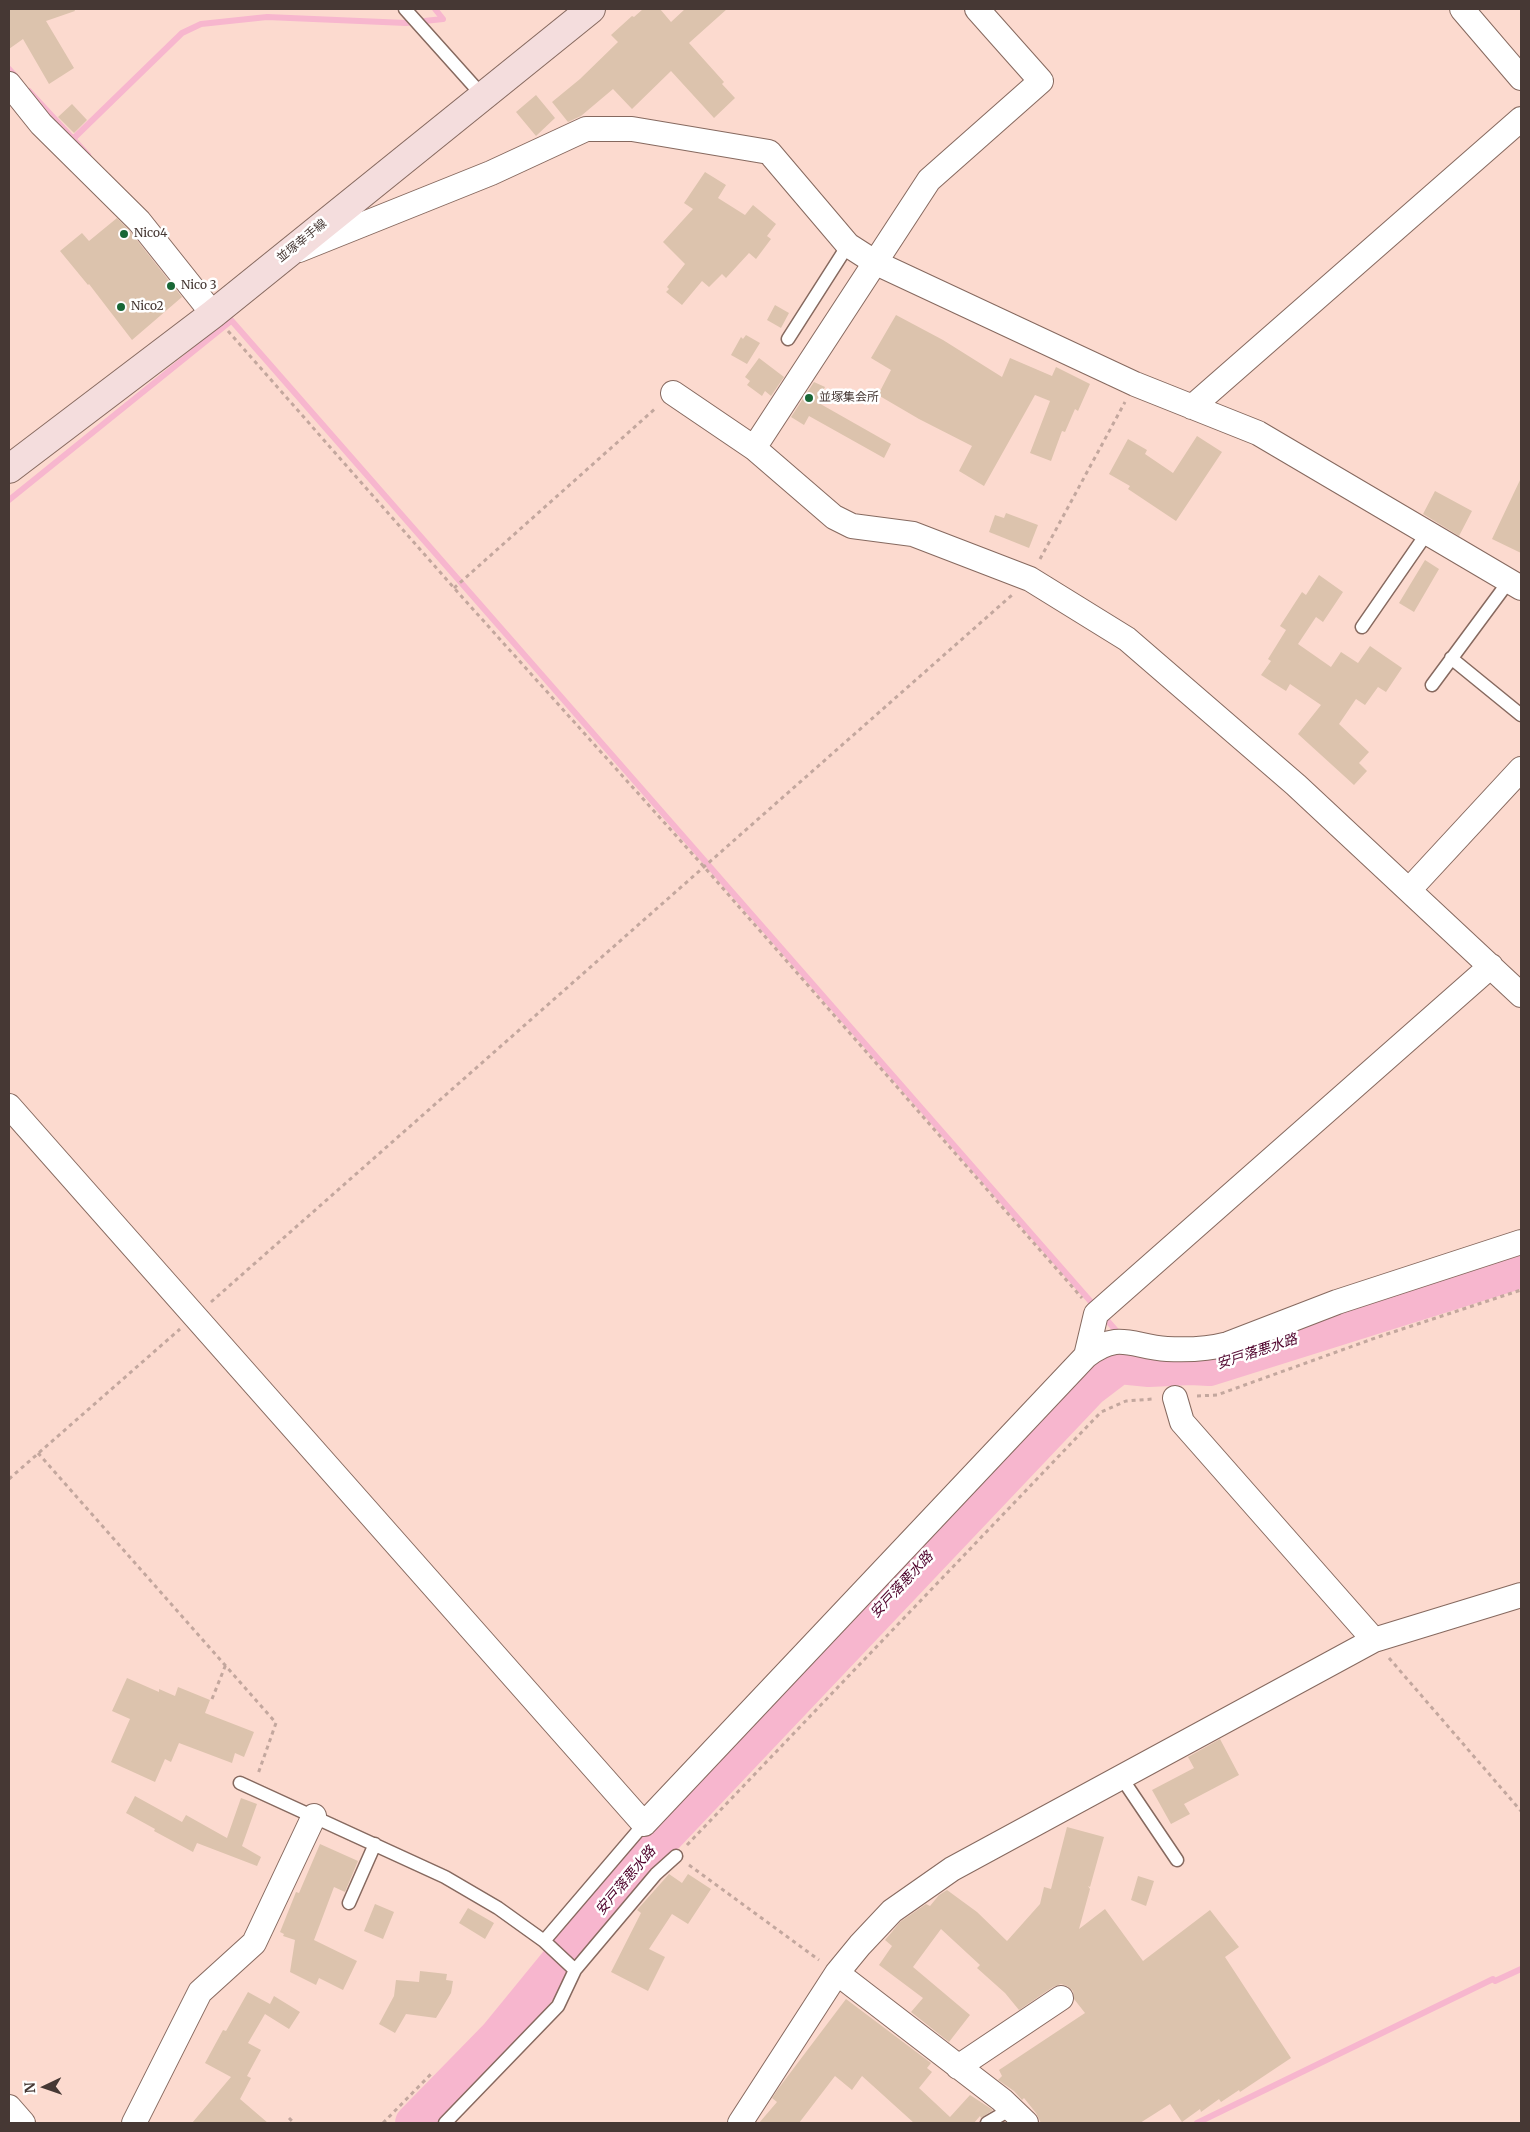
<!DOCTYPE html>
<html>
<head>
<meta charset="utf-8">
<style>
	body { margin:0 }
	#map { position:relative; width:1530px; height:2132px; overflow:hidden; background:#fcdacf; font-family:Merriweather,serif }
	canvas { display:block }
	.frame { position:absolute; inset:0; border:10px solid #463834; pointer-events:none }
	.north { position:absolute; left:20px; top:2062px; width:50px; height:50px; -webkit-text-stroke:4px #fff; paint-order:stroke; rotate:267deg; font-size:14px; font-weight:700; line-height:20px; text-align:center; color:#463834 }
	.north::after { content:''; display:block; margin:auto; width:18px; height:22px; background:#463834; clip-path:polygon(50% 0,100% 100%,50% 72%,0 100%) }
</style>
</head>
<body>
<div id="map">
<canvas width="1530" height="2132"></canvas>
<div class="frame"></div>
<div class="north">N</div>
</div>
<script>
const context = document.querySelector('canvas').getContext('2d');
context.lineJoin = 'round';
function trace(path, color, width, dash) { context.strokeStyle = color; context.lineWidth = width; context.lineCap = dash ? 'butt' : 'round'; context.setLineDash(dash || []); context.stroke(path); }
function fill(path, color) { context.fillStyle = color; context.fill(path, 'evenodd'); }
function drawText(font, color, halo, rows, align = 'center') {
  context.font = font + ' Merriweather,"Noto Sans JP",serif'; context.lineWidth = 5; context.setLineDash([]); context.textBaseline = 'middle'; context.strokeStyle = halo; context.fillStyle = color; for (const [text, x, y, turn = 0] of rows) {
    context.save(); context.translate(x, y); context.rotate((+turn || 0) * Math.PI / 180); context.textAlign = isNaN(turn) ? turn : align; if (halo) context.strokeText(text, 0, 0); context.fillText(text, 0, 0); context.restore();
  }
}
trace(new Path2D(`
	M 9,69 L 17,78
	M 29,91 L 88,155
	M 74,138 L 182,33 L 201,24 L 267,17 L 406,23 L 443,19 L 435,9
	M 224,312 L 1120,1335
	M 9,500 L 231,321
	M 1133,1351 L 1149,1368
	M 1197,2123 L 1493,1979 L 1495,1981 L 1521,1969`), '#f7b6ce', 6);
trace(new Path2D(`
	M 414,2123 L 498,2037 L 650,1851 L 1090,1387 L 1119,1365 L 1149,1368 L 1191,1366 L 1209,1367 L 1521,1269`), '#f7b6ce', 38);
fill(new Path2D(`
	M 9,9 L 74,9 L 75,11 L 46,21 L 74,68 L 49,84 L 23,39 L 9,49 Z
	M 643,9 L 660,9 L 671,22 L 685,9 L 727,9 L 689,43 L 724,82 L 722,84 L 735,98 L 714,118 L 671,71 L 632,109 L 613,89 L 581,116 L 568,122 L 552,102 L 580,79 L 618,42 L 611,35 L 632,16 L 634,17 Z
	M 536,95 L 555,118 L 536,136 L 516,112 Z
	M 72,104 L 87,120 L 74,133 L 58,117 Z
	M 705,172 L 726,185 L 718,198 L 745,215 L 753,205 L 776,224 L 767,236 L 771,239 L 756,259 L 749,253 L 726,278 L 722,274 L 709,287 L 702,281 L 682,305 L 666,292 L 669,289 L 667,287 L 685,264 L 663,242 L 693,209 L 684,203 Z
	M 117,218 L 129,230 L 182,297 L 132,340 L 89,284 L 88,285 L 60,251 L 82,233 L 89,241 Z
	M 775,305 L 789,313 L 781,328 L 767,320 Z
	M 896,315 L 943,340 L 1002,377 L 1010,358 L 1052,376 L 1056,367 L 1090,384 L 1078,411 L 1075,409 L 1065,432 L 1062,431 L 1051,461 L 1030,453 L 1050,401 L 1035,395 L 984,486 L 959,471 L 972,446 L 919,419 L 878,395 L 891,370 L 871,358 Z
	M 746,335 L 760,343 L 747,364 L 731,355 L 741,337 L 743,339 Z
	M 759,358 L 784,377 L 771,396 L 765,391 L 762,396 L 747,385 L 750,381 L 745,377 Z
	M 814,382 L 825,387 L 817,402 L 891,444 L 884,458 L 809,416 L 804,425 L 791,417 Z
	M 1197,436 L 1222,452 L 1176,521 L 1128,489 L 1130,486 L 1109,474 L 1128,439 L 1147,450 L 1145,454 L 1173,473 Z
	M 1521,478 L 1521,553 L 1492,539 Z
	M 1435,491 L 1472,511 L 1459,536 L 1423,514 Z
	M 1006,513 L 1038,525 L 1029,548 L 989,532 L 995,515 L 1004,518 Z
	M 1425,560 L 1439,569 L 1414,612 L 1399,603 Z
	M 1319,575 L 1343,592 L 1323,622 L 1316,617 L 1298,644 L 1331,667 L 1341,652 L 1358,663 L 1370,646 L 1402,668 L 1386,692 L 1378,687 L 1365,705 L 1356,699 L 1339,724 L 1369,752 L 1359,763 L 1367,771 L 1354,785 L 1298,734 L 1321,705 L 1290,684 L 1286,691 L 1261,675 L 1271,661 L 1268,659 L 1286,630 L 1280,626 L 1302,592 L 1306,595 Z
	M 127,1678 L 159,1692 L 159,1689 L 175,1696 L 178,1687 L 210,1700 L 205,1713 L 254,1732 L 244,1757 L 235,1753 L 232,1763 L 179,1743 L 171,1762 L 165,1759 L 155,1782 L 111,1762 L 130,1719 L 112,1711 Z
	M 1220,1739 L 1239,1775 L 1184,1804 L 1190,1814 L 1171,1824 L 1152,1790 L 1194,1768 L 1188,1757 Z
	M 135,1796 L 182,1822 L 186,1815 L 227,1838 L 241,1798 L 257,1804 L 242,1846 L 261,1857 L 257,1866 L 197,1843 L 193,1852 L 154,1831 L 155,1829 L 126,1813 Z
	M 1067,1827 L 1104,1837 L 1090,1887 L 1088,1886 L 1090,1889 L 1079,1929 L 1105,1909 L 1143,1961 L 1210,1910 L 1239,1947 L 1225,1957 L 1291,2058 L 1240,2092 L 1239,2090 L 1221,2102 L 1219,2099 L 1201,2112 L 1200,2109 L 1182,2122 L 1170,2104 L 1140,2123 L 1041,2123 L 1036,2113 L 1024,2098 L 1022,2100 L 1014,2091 L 998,2080 L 1002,2076 L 999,2070 L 1085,2013 L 1074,1999 L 1073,1991 L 1067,1986 L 1061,1984 L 1053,1987 L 1019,2010 L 1005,1993 L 977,1968 L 980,1965 L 941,1929 L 913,1967 L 970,2015 L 949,2042 L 911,2012 L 923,1998 L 879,1965 L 892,1946 L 885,1940 L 891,1933 L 900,1922 L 926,1904 L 930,1906 L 939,1895 L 947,1890 L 977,1912 L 1007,1941 L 1040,1904 L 1044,1887 L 1051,1889 Z
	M 320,1844 L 358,1861 L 345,1892 L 334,1887 L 314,1940 L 357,1961 L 343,1990 L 319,1978 L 316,1985 L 290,1972 L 295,1940 L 283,1936 L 284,1934 L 280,1932 L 296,1892 L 299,1893 Z
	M 669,1874 L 682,1883 L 688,1874 L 711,1889 L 688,1924 L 672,1914 L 649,1949 L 665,1957 L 648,1991 L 611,1972 L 641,1913 L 637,1910 Z
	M 1138,1876 L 1154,1881 L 1146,1906 L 1131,1900 Z
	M 375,1904 L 394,1912 L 383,1939 L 364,1931 Z
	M 468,1908 L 494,1923 L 485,1939 L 459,1923 Z
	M 420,1971 L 447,1974 L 446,1980 L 453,1981 L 451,1993 L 436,2018 L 406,2014 L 395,2033 L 379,2024 L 394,1996 L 396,1980 L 419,1982 Z
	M 248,1992 L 270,2004 L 274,1996 L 300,2012 L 289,2029 L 265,2014 L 248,2043 L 261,2050 L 247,2076 L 251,2078 L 240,2099 L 268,2123 L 192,2123 L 231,2077 L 205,2063 L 223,2030 L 226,2031 Z
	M 846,1999 L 931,2063 L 927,2068 L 932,2072 L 919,2088 L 950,2117 L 970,2095 L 993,2110 L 981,2118 L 980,2116 L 974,2123 L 914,2123 L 862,2076 L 852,2090 L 835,2076 L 799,2123 L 759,2123 L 777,2102 L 772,2098 L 778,2089 Z`), '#dcc3ad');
const lane = new Path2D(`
	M 405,9 L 482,95
	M 788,339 L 848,245
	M 1362,627 L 1427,533
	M 1451,658 L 1521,715
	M 1432,685 L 1509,581
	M 1121,1777 L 1177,1860
	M 240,1783 L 445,1877 L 498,1908 L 544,1941
	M 349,1903 L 375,1844
	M 575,1970 L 656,1874 L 676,1856
	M 445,2123 L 558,2006 L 575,1970 L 544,1941 L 644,1824
	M 987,2123 L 1011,2109`);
const street = new Path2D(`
	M 1462,9 L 1521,78
	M 9,84 L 41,124 L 139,221 L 213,314
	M 299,250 L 491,173 L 586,129 L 632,129 L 769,152 L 848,245 L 876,263 L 1135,384 L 1258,433 L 1521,588
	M 673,393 L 754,448 L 834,517 L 852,526 L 913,534 L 1030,579 L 1127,639 L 1296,785 L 1521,995
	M 1192,407 L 1521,119
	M 754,448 L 929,180 L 1041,81 L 977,9
	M 1409,890 L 1521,769
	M 9,1106 L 644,1824 L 1086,1356 C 1119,1330 1132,1347 1167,1349 C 1187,1350 1209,1349 1228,1344 L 1337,1302 L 1521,1242
	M 1086,1356 L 1096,1314 L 1491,966
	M 1175,1398 L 1182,1422 L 1374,1640
	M 837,1973 L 1002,2100 L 1026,2123
	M 958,2067 L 1061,1998
	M 9,2107 L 23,2123
	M 134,2123 L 200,1992 L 254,1943 L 314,1816
	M 740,2123 L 837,1973 L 860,1945 L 892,1911 L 952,1869 L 1374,1640 L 1521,1595`);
const secondary = new Path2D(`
	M 9,469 L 213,314 L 591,9`);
trace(lane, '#86695f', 15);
trace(street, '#86695f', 26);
trace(secondary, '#86695f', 30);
trace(new Path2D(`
	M 228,331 L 454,588 L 705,868 L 1082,1298
	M 1040,559 L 1125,402
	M 454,588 L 657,407
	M 211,1302 L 1012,595
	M 1197,1396 L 1217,1395 L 1378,1337 L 1521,1290
	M 38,1453 L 276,1723 L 258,1774
	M 9,1479 L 180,1329
	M 1389,1658 L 1521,1811
	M 212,1699 L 226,1664
	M 687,1845 L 1101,1412 L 1126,1401 L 1153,1399
	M 689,1865 L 819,1960
	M 289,2118 L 294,2123
	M 383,2123 L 431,2074`), '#c3a79e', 3, [4, 4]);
trace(lane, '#fff', 12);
trace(street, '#fff', 24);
trace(secondary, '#f4dddd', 28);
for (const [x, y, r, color] of [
	[124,234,5,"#186736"],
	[171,286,5,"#186736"],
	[121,307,5,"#186736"],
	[809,398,5,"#186736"]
]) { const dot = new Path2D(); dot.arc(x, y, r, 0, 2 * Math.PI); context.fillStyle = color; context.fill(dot); trace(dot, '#fff', 2); }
drawText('12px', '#463834', '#fff', [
	["Nico4",134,234],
	["Nico 3",181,286],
	["Nico2",131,307],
	["並塚集会所",819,398]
], 'left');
drawText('12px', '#463834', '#fff', [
	["並塚幸手線",302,241,-39]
]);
drawText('italic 14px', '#4f032c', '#fff', [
	["安戸落悪水路",1257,1352,-18],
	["安戸落悪水路",902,1585,-47],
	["安戸落悪水路",626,1881,-50]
]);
</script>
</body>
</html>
